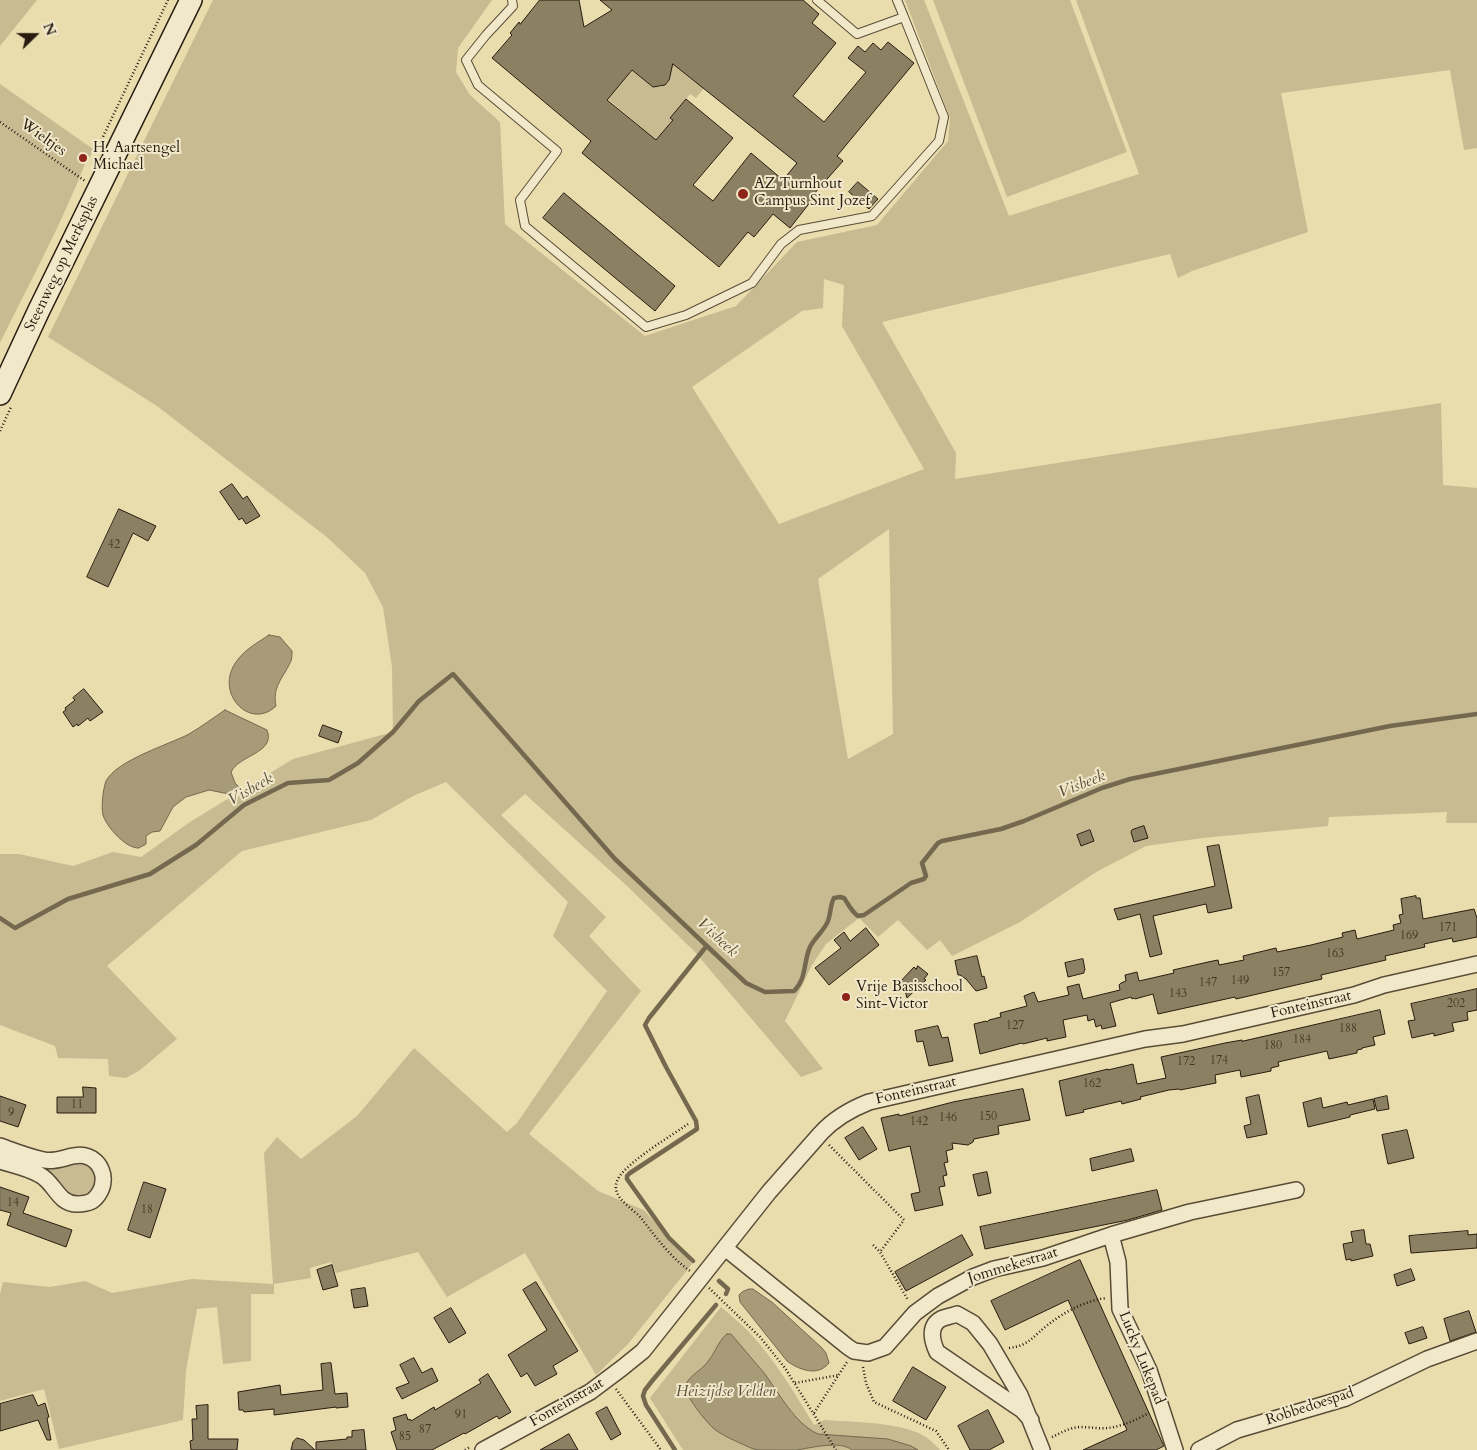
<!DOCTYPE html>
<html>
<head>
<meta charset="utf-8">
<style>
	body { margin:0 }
	#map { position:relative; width:1477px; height:1450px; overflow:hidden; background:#e9dcad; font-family:Cardo,serif }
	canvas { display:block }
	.north { position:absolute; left:10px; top:10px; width:50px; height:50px; -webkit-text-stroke:4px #f1e8ca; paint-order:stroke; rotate:68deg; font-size:14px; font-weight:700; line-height:20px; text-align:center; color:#281c10 }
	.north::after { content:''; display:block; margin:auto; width:18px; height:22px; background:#281c10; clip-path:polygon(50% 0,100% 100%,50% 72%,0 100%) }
</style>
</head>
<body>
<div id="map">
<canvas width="1477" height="1450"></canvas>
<div class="north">N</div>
</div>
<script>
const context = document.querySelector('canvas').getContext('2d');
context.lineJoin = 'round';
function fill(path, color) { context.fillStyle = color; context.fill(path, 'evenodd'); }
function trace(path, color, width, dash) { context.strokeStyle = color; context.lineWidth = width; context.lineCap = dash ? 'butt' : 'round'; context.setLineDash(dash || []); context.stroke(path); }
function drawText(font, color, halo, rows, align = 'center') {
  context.font = font + ' Cardo,serif'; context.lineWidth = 4; context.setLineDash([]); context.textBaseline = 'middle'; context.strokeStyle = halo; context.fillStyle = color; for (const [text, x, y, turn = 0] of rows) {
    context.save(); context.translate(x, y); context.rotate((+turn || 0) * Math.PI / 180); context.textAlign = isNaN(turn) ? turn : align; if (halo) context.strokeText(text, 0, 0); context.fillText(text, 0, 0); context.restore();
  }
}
fill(new Path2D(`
	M 0,0 L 37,0 L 0,46 Z
	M 213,0 L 492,0 L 458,48 L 456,72 L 470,95 L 500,122 L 505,224 L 645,336 L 736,306 L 797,242 L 877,225 L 948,141 L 950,118 L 905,0 L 924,0 L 1009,216 L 1139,174 L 1076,0 L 1477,0 L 1477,148 L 1464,150 L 1450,70 L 1281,93 L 1308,232 L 1192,271 L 1178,278 L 1170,254 L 882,322 L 956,453 L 955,479 L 1441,403 L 1443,485 L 1477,488 L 1477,823 L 1446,823 L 1447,812 L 1329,817 L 1328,826 L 1203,838 L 1146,846 L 1098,871 L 1020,922 L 952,956 L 940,940 L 927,950 L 898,920 L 878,937 L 859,918 L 826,944 L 812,965 L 785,1021 L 823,1069 L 801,1077 L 694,951 L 626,885 L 525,794 L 501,815 L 606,917 L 589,936 L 641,991 L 529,1134 L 598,1191 L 644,1210 L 692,1264 L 628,1344 L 596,1375 L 525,1253 L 447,1297 L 418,1252 L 336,1273 L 331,1262 L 310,1268 L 311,1278 L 274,1284 L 274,1294 L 251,1294 L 251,1361 L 223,1364 L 217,1307 L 197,1309 L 186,1371 L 183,1420 L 59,1449 L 44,1389 L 0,1401 L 0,1294 L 3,1282 L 50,1287 L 85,1281 L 112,1293 L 192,1279 L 273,1284 L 264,1153 L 277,1137 L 301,1159 L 357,1116 L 414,1048 L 507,1132 L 517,1123 L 607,991 L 553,936 L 568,902 L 446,782 L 413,796 L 371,820 L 242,851 L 107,966 L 177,1039 L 140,1070 L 126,1078 L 109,1076 L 108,1059 L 58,1058 L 55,1046 L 0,1025 L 0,854 L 19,854 L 73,866 L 113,852 L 141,857 L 190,822 L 293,759 L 393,732 L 392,667 L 383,607 L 365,573 L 328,538 L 157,406 L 48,337 ZM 824,279 L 844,285 L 842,326 L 924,469 L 779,524 L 692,387 L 802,311 L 823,308 ZM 889,529 L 893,734 L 848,759 L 818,579 Z
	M 933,0 L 1070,0 L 1127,152 L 1007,197 Z
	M 669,60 L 698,84 L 705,87 L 696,98 L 690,94 L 671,118 L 673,120 L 649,148 L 635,137 L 642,128 L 608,99 L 631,70 L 653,87 C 673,88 671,75 669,60 Z
	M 0,84 L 93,149 L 90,157 L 80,152 L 77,159 L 85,164 C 61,225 29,284 0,343 Z
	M 76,1160 L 93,1167 C 100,1184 98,1188 83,1198 L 67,1196 L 44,1171 L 45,1166 Z
	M 721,1307 C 730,1315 739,1322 747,1330 C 774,1358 794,1392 814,1425 L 824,1420 C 850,1422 891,1422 916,1432 C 926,1436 933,1442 940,1450 L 683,1450 L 650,1398 Z`), '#c8bb92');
const water = new Path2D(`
	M 269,635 L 280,637 L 292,651 C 292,655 292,660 290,663 C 283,678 272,687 276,706 C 250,731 214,693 236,662 C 244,650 257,643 269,635 Z
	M 225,710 L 267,730 C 276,753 239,755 231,772 L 235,783 L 240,788 L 229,794 L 209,790 L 186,797 L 173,807 L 160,831 L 152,832 L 146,836 L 146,844 C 145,845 140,847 139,848 C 126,849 106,826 103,815 C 101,807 103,789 106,781 C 117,760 168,745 189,734 C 201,727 213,718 225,710 Z
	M 749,1289 L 753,1289 L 773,1303 L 822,1348 L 826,1353 L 829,1363 C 818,1377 799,1370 787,1361 L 740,1302 L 739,1295 L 742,1292 Z
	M 727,1334 L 731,1334 C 742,1347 753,1360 764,1373 C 780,1394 794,1423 818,1434 L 888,1439 L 911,1446 L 918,1450 L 852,1450 C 840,1440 811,1448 796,1450 C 784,1450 769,1450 758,1450 C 751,1449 745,1445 740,1443 C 731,1439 720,1434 713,1428 C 702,1417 690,1401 684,1387 C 691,1373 702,1371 709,1360 C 716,1351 718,1341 727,1334 Z`);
fill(water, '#a79b78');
trace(water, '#74684e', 1);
trace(new Path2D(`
	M 0,918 L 15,928 L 68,899 L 150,874 L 196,845 L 244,805 L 288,783 L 329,780 L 358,763 L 393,732 L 419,701 L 453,674 L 615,859 L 746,983 L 765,992 L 794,991 C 807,978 803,963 810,947 C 815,937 824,931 828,921 C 831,913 830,905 834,898 L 840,897 L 844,898 C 849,905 851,911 858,916 L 864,915 L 911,883 L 924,879 L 926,876 L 922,863 L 938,843 L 942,841 L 1001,829 L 1024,821 L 1102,788 L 1130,779 L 1390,726 L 1477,714
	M 693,1261 L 669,1238 L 627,1179 L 627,1176 L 630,1173 L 697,1129 L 696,1121 L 666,1067 L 645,1025 L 649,1018 L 705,948
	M 719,1281 L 728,1289 L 726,1294
	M 675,1450 L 646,1405 L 643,1396 L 645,1390 L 652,1381 L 716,1305`), '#74684e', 4.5);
const building = new Path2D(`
	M 540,0 L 579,0 L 584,27 L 612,10 L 600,0 L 803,0 L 819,14 L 812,23 L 836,43 L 793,96 L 824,122 L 866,72 L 848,58 L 858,46 L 865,52 L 873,43 L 881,50 L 888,42 L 914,63 L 837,156 L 843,161 L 813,195 L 815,196 L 790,228 L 773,214 L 754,237 L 748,232 L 719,267 L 582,153 L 591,141 L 492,58 L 512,35 L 510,33 L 519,22 L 520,24 ZM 673,64 L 797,163 L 783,180 L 751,153 L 713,201 L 693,185 L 733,138 L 686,99 L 670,118 L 673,120 L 656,140 L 607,100 L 632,70 L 653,87 L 665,85 L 669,80 Z
	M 858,182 L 878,199 L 869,209 L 849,192 Z
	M 564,193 L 675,286 L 655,311 L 543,218 Z
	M 232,484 L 243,499 L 247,496 L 260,516 L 246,524 L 242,518 L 239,520 L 220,492 Z
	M 119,509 L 156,526 L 148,541 L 133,533 L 108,587 L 87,577 Z
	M 84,689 L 103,712 L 90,721 L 88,718 L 78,726 L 77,724 L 73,727 L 63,712 L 66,710 L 65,708 L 75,700 L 73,698 Z
	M 323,725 L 342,732 L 338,743 L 319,736 Z
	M 1144,826 L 1148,838 L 1134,842 L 1131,832 L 1132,830 Z
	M 1090,830 L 1094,841 L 1081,846 L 1077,835 Z
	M 1219,845 L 1232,908 L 1208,913 L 1206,904 L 1153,916 L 1162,954 L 1150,957 L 1140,914 L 1118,920 L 1114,909 L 1215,886 L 1207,847 Z
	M 1416,896 L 1416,898 L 1420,898 L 1423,919 L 1474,909 L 1477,918 L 1477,937 L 1453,942 L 1452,938 L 1424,944 L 1425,947 L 1385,956 L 1386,960 L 1321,975 L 1322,979 L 1236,999 L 1235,997 L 1158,1014 L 1153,994 L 1135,999 L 1134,998 L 1132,999 L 1131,997 L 1110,1003 L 1116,1026 L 1102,1029 L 1101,1025 L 1096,1027 L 1094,1019 L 1088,1021 L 1087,1015 L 1063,1020 L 1066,1037 L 1047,1041 L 1047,1038 L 1023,1044 L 1022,1043 L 980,1054 L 974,1024 L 986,1021 L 987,1022 L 989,1020 L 1001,1017 L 1000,1013 L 1027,1006 L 1024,996 L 1034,992 L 1038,1002 L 1069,995 L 1067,987 L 1079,984 L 1083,999 L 1120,990 L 1119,985 L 1121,983 L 1126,981 L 1125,975 L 1137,972 L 1139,981 L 1174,973 L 1173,970 L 1208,962 L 1218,960 L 1219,965 L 1244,960 L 1243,956 L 1276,948 L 1277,952 L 1311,945 L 1343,937 L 1342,933 L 1355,930 L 1357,939 L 1394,930 L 1393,925 L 1401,923 L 1399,915 L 1403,914 L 1401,899 Z
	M 866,928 L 879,945 L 829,985 L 815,968 L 841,948 L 834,940 L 844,932 L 850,941 Z
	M 977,956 L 982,977 L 984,976 L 987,988 L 976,991 L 966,979 L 960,975 L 958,975 L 955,961 Z
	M 1083,959 L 1085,970 L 1084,971 L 1084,973 L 1068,977 L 1065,963 Z
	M 918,966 L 928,974 L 924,979 L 926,980 L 907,998 L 904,986 L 900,982 L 914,967 L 916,969 Z
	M 1477,989 L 1477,1010 L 1467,1012 L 1468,1020 L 1452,1023 L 1454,1031 L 1434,1036 L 1434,1033 L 1412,1038 L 1408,1021 L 1415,1020 L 1411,1004 Z
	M 1380,1010 L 1385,1034 L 1373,1037 L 1375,1045 L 1362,1048 L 1362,1049 L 1357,1050 L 1357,1053 L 1329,1059 L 1327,1051 L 1278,1062 L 1279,1066 L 1271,1068 L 1271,1071 L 1241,1077 L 1240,1070 L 1215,1075 L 1216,1083 L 1180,1090 L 1179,1089 L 1169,1090 L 1140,1097 L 1141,1099 L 1122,1104 L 1121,1101 L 1083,1110 L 1084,1112 L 1066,1116 L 1059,1081 L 1108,1069 L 1108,1070 L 1133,1064 L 1137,1084 L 1166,1078 L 1161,1057 L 1225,1043 L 1242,1040 L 1242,1041 Z
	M 938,1026 L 942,1038 L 948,1037 L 953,1061 L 929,1066 L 923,1041 L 917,1042 L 915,1031 Z
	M 83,1087 L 96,1088 L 96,1113 L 57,1113 L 57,1097 L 83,1097 Z
	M 1023,1089 L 1030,1120 L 998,1126 L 999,1134 L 974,1139 L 973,1142 L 968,1145 L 952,1143 L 953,1149 L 946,1151 L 948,1162 L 944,1163 L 947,1175 L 943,1176 L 945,1186 L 939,1187 L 943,1205 L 915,1211 L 911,1194 L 920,1192 L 910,1146 L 889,1151 L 881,1118 L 899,1114 L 899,1116 L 953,1102 Z
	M 1259,1095 L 1267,1134 L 1247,1138 L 1244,1126 L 1251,1124 L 1246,1098 Z
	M 0,1096 L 26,1105 L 18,1127 L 0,1121 Z
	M 1387,1096 L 1389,1109 L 1377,1111 L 1374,1099 Z
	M 1321,1098 L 1323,1108 L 1347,1102 L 1348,1105 L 1373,1099 L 1375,1109 L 1350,1115 L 1350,1117 L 1308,1127 L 1303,1103 Z
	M 863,1127 L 877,1149 L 859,1160 L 845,1138 Z
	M 1407,1130 L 1414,1158 L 1388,1164 L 1382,1135 Z
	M 1131,1149 L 1134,1161 L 1092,1171 L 1090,1159 Z
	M 987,1172 L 991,1193 L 978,1196 L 973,1175 Z
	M 144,1182 L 166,1189 L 150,1238 L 128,1230 Z
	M 0,1187 L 29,1197 L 23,1213 L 72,1230 L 66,1247 L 7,1225 L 11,1213 L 0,1210 Z
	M 1157,1190 L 1162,1210 L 1128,1220 L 985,1249 L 980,1227 Z
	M 1364,1230 L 1366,1244 L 1370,1244 L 1373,1256 L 1351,1261 L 1351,1259 L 1346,1260 L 1343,1244 L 1353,1242 L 1351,1232 Z
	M 1468,1231 L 1468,1235 L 1477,1234 L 1477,1248 L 1411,1253 L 1409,1236 Z
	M 962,1235 L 973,1255 L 906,1291 L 895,1272 Z
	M 1080,1260 L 1163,1444 L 1164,1446 L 1156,1450 L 1083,1450 L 1127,1430 L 1068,1300 L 1005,1330 L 991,1301 Z
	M 332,1265 L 338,1286 L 323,1290 L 317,1270 Z
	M 1411,1269 L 1415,1280 L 1397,1286 L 1394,1275 Z
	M 536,1282 L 578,1351 L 553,1366 L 557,1374 L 535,1386 L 527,1373 L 521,1377 L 508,1355 L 547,1330 L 523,1290 Z
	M 365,1288 L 368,1306 L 354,1308 L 351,1290 Z
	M 451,1308 L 466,1333 L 449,1343 L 434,1318 Z
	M 1469,1311 L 1476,1332 L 1450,1341 L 1444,1319 Z
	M 1423,1327 L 1427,1338 L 1409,1344 L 1405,1333 Z
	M 414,1358 L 422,1373 L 432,1368 L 438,1381 L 402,1399 L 396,1388 L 409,1383 L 400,1365 Z
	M 331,1363 L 335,1394 L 347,1393 L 348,1407 L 336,1408 L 336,1407 L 274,1415 L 274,1409 L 244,1412 L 243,1410 L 239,1410 L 238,1392 L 280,1385 L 281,1395 L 323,1390 L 321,1364 Z
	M 913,1367 L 946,1387 L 926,1420 L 893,1401 Z
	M 488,1374 L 511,1412 L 499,1419 L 497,1416 L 465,1434 L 464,1433 L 432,1450 L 397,1450 L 391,1432 L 396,1430 L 393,1418 L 406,1414 L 408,1420 L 410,1419 L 411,1421 L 434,1407 L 435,1410 L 481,1383 L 479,1380 Z
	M 33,1395 L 38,1406 L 45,1403 L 49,1417 L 47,1418 L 51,1440 L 47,1440 L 38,1420 L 0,1431 L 0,1404 Z
	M 208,1405 L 208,1439 L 238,1439 L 237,1450 L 191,1450 L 190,1441 L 193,1440 L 192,1419 L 197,1419 L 196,1406 Z
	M 607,1407 L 621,1434 L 611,1440 L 596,1413 Z
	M 988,1410 L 1004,1442 L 989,1450 L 970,1450 L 958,1426 Z
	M 364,1430 L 366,1450 L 316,1450 L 316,1442 L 347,1439 L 347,1437 L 352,1437 L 352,1431 Z
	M 569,1434 L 578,1450 L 540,1450 L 560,1439 Z
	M 297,1438 L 304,1440 L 315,1450 L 291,1450 L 293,1442 Z`);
fill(building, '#8c8062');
trace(building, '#281c10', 1);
const lane = new Path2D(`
	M 512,0 L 513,6 L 486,35 L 466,60 L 478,85 L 557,151 L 520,200 L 525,226 L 646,327 L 686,315 L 752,283 L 781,244 L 799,230 L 872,216 L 939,141 L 944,117 L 904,17 L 857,34 L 817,0
	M 897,0 L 904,17`);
const street = new Path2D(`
	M 0,1146 C 14,1151 29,1157 44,1160 C 62,1164 78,1147 95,1161 C 100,1165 104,1174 103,1181 C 103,1188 98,1197 92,1201 C 88,1203 82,1204 77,1204 C 58,1204 55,1183 40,1175 C 28,1168 13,1165 0,1161
	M 1111,1235 L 1118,1262 L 1120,1309 L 1149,1370 L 1175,1450
	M 725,1248 L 848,1347 L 854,1351 L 868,1353 L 885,1347 L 915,1313 L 938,1296 L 973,1277 L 994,1269 L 1043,1258 L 1111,1235 L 1190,1212 L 1296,1190
	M 1031,1420 L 1022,1410 L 1013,1404 L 937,1352 C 932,1341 928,1326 941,1319 C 945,1317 952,1316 957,1314 L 973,1323 L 990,1344 L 1020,1395 L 1042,1450
	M 483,1450 L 590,1392 L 622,1368 L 643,1351 L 769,1192 L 821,1133 C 834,1119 851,1109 869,1102 L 1145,1039 L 1183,1034 L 1354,995 L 1384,985 L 1477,964
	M 1199,1450 L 1237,1430 L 1346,1398 L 1427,1359 L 1477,1341`);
const secondary = new Path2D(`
	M 0,394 L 39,310 L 191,0`);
trace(lane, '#584c37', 10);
trace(street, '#584c37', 18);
trace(secondary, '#281c10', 24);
trace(new Path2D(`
	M 0,122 L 85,181
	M 100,143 L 168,0
	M 0,431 L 11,407
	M 688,1124 C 668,1138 640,1154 623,1172 C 619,1176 615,1183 616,1189 C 618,1201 633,1209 641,1218 C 656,1237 670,1257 690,1271
	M 829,1145 L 904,1220 L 880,1252
	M 873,1245 L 880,1252 L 908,1300
	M 709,1288 L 760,1337 L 785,1368 L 836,1450
	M 1009,1348 C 1029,1346 1034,1335 1049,1324 C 1064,1312 1087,1300 1107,1298
	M 863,1367 L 866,1383 L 874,1402 L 936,1431 L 949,1450
	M 795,1383 L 839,1375
	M 616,1389 L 661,1450
	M 814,1413 L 847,1362
	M 1052,1437 C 1061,1433 1070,1427 1081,1427 C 1090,1427 1099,1429 1108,1428 C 1123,1426 1136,1420 1149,1413
	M 465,1450 L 470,1447`), '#281c10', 2.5, [1, 2.5]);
trace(lane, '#f1e8ca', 8);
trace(street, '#f1e8ca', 15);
trace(secondary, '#f1e8ca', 21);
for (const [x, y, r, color] of [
	[83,158,5,"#8f2418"],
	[743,194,6,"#8f2418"],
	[846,997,5,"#8f2418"]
]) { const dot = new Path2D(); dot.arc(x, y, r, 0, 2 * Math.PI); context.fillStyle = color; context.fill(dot); trace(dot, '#f1e8ca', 2); }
drawText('12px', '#413524', null, [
	["42",114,545],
	["171",1448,928],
	["169",1409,936],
	["163",1335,954],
	["157",1281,973],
	["149",1240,981],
	["147",1208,983],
	["143",1178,994],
	["202",1456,1004],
	["127",1015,1026],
	["188",1348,1029],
	["184",1302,1040],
	["180",1273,1046],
	["174",1219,1061],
	["172",1186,1062],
	["162",1092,1084],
	["11",77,1105],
	["9",11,1113],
	["150",988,1117],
	["146",948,1118],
	["142",919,1122],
	["14",13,1203],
	["18",147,1210],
	["91",461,1415],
	["87",425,1430],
	["85",405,1437]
]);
drawText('15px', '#281c10', '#f1e8ca', [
	["Wieltjes",43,138,35],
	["Steenweg op Merksplas",62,264,-64],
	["Fonteinstraat",1311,1005,-13],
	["Fonteinstraat",916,1091,-13],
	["Jommekestraat",1013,1266,-17],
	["Lucky Lukepad",1141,1358,68],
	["Fonteinstraat",567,1403,-30],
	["Robbedoespad",1310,1407,-18]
]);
drawText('15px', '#281c10', '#f1e8ca', [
	["H. Aartsengel",93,149],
	["Michael",93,166],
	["AZ Turnhout",754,185],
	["Campus Sint Jozef",754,202],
	["Vrije Basisschool",856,988],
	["Sint-Victor",856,1005]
], 'left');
drawText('italic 15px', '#584c37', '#f1e8ca', [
	["Heizijdse Velden",726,1393]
]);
drawText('italic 16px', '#5b4f3a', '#f1e8ca', [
	["Visbeek",1082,785,-22],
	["Visbeek",251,790,-30],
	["Visbeek",717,938,43]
]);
</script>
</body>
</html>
